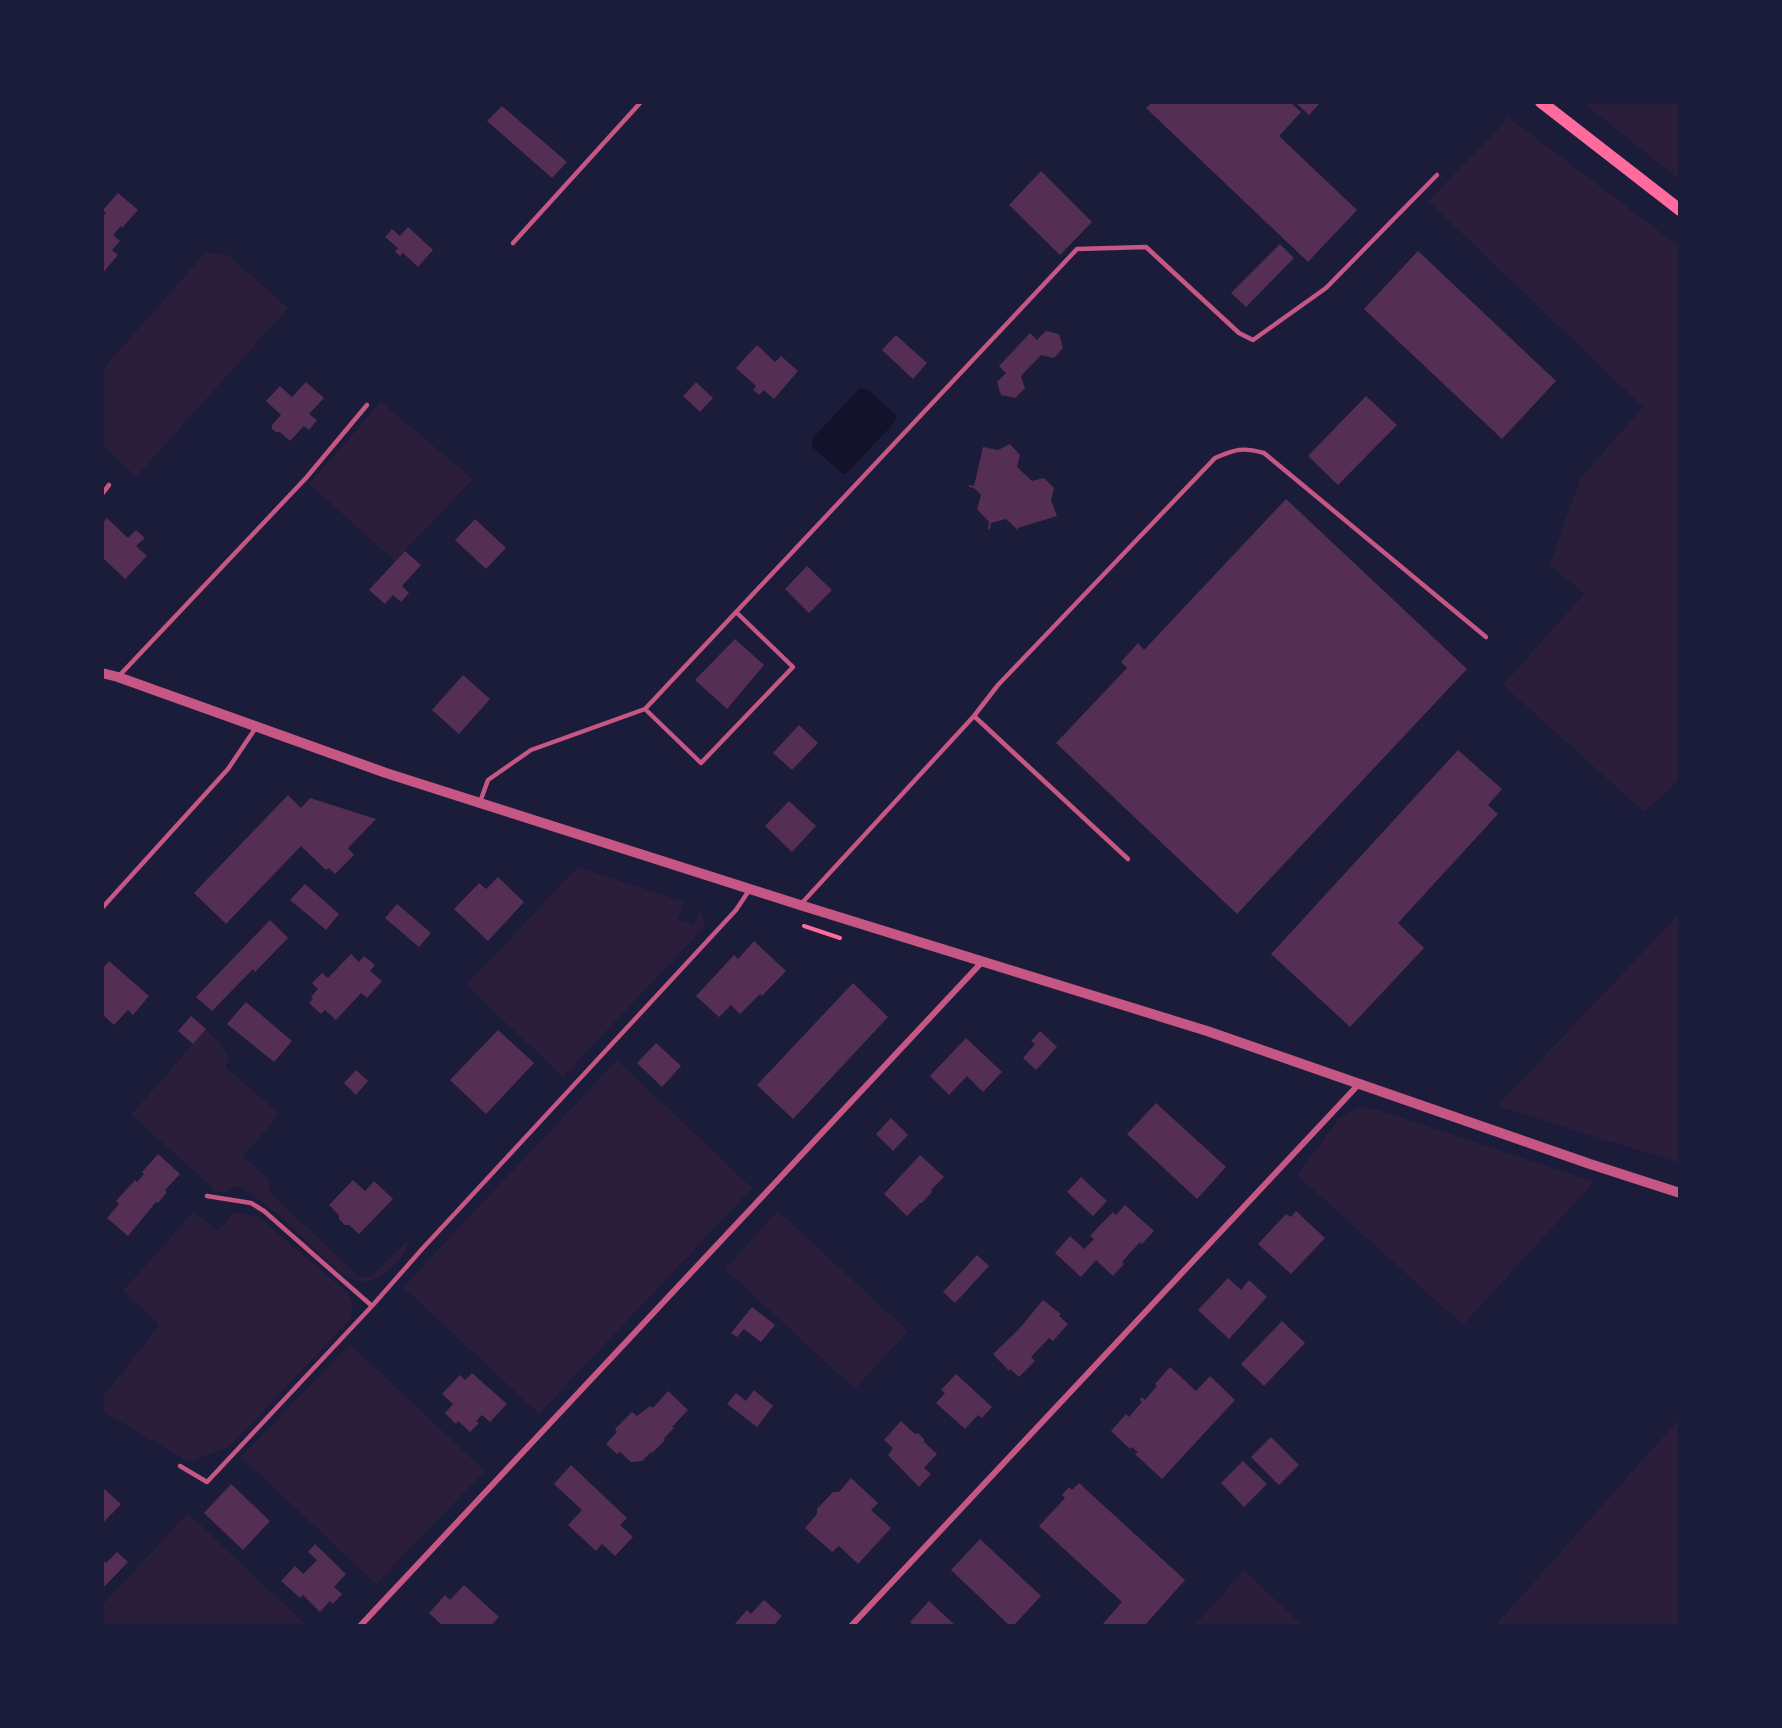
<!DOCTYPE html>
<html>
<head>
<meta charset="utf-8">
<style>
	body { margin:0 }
	#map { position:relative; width:1782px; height:1728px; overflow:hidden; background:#1b1b3a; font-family:Manrope,sans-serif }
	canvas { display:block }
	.frame { position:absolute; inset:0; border:104px solid #1b1b3a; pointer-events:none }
</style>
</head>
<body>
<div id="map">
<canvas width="1782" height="1728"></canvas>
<div class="frame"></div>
</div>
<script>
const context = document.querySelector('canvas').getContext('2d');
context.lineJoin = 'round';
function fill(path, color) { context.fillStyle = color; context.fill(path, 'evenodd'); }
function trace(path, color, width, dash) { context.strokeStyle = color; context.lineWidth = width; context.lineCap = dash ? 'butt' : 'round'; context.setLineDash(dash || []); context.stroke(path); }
fill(new Path2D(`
	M 1582,102 L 1680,102 L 1680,180 Z
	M 1508,117 L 1680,247 L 1680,779 L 1644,812 L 1503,685 L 1584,594 L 1550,565 L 1580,479 L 1643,407 L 1428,201 L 1502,125 Z
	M 206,252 L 228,255 L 288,308 L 136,477 L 102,444 L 102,370 Z
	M 381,402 L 473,479 L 395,561 L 309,484 Z
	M 578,867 L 684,902 L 678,920 L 694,925 L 700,908 L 705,926 L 563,1077 L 466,985 Z
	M 1680,913 L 1680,1163 L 1497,1106 Z
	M 206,1029 L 218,1042 L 230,1059 L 225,1067 L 280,1114 L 243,1156 L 268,1179 L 269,1191 L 359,1277 L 372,1276 L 408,1240 C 406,1254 402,1256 392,1267 C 383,1277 370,1284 355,1280 C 335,1273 299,1232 281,1217 C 268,1206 254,1196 240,1187 L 233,1186 C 227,1193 220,1193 211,1191 L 213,1188 L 131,1115 Z
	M 617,1060 L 752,1188 L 539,1414 L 403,1287 Z
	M 1360,1107 L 1378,1110 L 1594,1182 L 1463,1325 L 1297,1175 L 1339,1119 L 1348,1112 Z
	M 778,1211 L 908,1331 L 855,1389 L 725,1269 Z
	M 193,1212 L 218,1231 L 234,1212 L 259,1217 L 349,1294 L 353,1306 L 351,1318 L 229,1447 L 189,1462 L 102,1411 L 102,1397 L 118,1378 L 159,1325 L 123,1291 Z
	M 350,1344 L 485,1471 L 376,1584 L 241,1457 Z
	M 1680,1418 L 1680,1626 L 1495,1626 Z
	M 188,1513 L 307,1626 L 102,1626 L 102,1605 Z
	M 1244,1570 L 1303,1626 L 1194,1626 Z`), '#2a1e3b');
fill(new Path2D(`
	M 860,388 L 867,389 L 897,416 L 892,425 L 847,473 L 843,474 L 812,447 L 813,438 Z`), '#12122b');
fill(new Path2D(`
	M 1153,102 L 1290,102 L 1301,112 L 1279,136 L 1357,210 L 1308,262 L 1146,108 Z
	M 1295,102 L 1321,102 L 1309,115 Z
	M 502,106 L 567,162 L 552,178 L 487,121 Z
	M 1041,171 L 1092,222 L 1060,255 L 1009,205 Z
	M 118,193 L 138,210 L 122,228 L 121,226 L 113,235 L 120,241 L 112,250 L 118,255 L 102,274 L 102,217 L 106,213 L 103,210 Z
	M 408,227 L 433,250 L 418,267 L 403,253 L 400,256 L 395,252 L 398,248 L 385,237 L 392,229 L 400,236 Z
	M 1280,244 L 1294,258 L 1246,307 L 1231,293 Z
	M 1418,251 L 1556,381 L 1502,439 L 1364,309 Z
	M 1046,331 L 1059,334 L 1063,348 L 1054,358 L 1041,355 L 1021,376 L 1025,388 L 1015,398 L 1001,395 L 997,382 L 1006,373 L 999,366 L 1030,333 L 1037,340 Z
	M 896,335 L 927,363 L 913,379 L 882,350 Z
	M 757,345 L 775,362 L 781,356 L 798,371 L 774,399 L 764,390 L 759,395 L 753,390 L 756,386 L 736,368 Z
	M 306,382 L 324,398 L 309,414 L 317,420 L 309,430 L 304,426 L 290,441 L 280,432 L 276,432 L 272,429 L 272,425 L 281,415 L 266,401 L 280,386 L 292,397 Z
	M 696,382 L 713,398 L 700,412 L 683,396 Z
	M 1366,396 L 1397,425 L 1338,485 L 1308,456 Z
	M 1010,444 L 1020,455 L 1017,467 L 1032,481 L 1044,478 L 1054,488 L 1051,500 L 1057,516 L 1018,528 L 1019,531 L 1006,519 L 991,523 L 990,529 L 988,529 L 989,522 L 977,509 L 981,495 L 974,488 L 969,487 L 969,485 L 974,486 L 983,447 L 998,450 Z
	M 1286,499 L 1467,669 L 1237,914 L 1056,743 L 1127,668 L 1121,662 L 1138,643 L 1144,650 Z
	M 107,518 L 128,538 L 136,530 L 145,538 L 136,546 L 147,556 L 125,579 L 102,557 L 102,524 Z
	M 475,519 L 506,548 L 486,569 L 455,540 Z
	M 405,551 L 421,565 L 402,586 L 409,593 L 401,602 L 393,595 L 385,604 L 369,590 Z
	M 807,566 L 832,590 L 809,613 L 785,589 Z
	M 735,639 L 764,665 L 727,709 L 695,680 Z
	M 463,675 L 490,699 L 459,734 L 432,710 Z
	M 799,725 L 818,743 L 792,770 L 773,753 Z
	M 1458,750 L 1502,789 L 1488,805 L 1498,814 L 1398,923 L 1424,948 L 1350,1027 L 1271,954 Z
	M 288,795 L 301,808 L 310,798 L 376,819 L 348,848 L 354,855 L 335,874 L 329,868 L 326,870 L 301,846 L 226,924 L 194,893 Z
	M 789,801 L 816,826 L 792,852 L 765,826 Z
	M 498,877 L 524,902 L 488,941 L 454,909 L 479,883 L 486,889 Z
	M 305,884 L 339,914 L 326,930 L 290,900 Z
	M 397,904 L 431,933 L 419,947 L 385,918 Z
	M 270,920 L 288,938 L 255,972 L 253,969 L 212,1011 L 196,997 Z
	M 754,941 L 786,971 L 762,996 L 760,994 L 740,1014 L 731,1005 L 719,1017 L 696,996 L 734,955 L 738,959 Z
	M 351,954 L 359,962 L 364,956 L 375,965 L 370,971 L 382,981 L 367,998 L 361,993 L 336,1020 L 325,1010 L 321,1014 L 309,1003 L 313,999 L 311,997 L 318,989 L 312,983 L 322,973 L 328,978 Z
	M 109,961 L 149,996 L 133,1015 L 128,1010 L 114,1025 L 102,1014 L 102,980 L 104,978 L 102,977 L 102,969 Z
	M 853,983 L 888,1017 L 793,1119 L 757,1085 Z
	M 246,1002 L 292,1041 L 274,1062 L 227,1024 Z
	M 191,1016 L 206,1029 L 193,1044 L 178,1031 Z
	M 498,1030 L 534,1063 L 486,1114 L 450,1080 Z
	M 1040,1031 L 1057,1047 L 1036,1070 L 1023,1058 L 1035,1044 L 1031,1041 Z
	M 966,1038 L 1002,1072 L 983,1092 L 967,1076 L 949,1095 L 930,1076 Z
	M 656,1043 L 681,1066 L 662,1087 L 637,1063 Z
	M 356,1070 L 368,1081 L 356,1095 L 344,1083 Z
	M 1156,1103 L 1226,1167 L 1197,1199 L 1127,1134 Z
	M 891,1118 L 908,1135 L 893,1151 L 876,1134 Z
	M 158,1154 L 180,1174 L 165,1190 L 167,1192 L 158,1203 L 156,1202 L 128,1236 L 107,1218 L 119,1204 L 116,1201 L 135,1180 L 137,1182 L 144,1174 L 142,1172 Z
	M 920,1155 L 944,1177 L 931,1190 L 932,1192 L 922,1203 L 920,1203 L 907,1216 L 884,1194 Z
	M 1081,1177 L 1107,1201 L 1093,1216 L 1067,1192 Z
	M 353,1180 L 365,1191 L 374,1181 L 393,1199 L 359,1234 L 349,1225 L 345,1225 L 339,1219 L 339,1215 L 329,1205 Z
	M 1125,1205 L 1154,1231 L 1142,1244 L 1140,1242 L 1122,1262 L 1124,1264 L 1113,1276 L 1096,1260 L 1081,1277 L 1055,1253 L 1070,1236 L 1084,1249 L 1094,1239 L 1090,1236 L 1101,1224 L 1113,1212 L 1116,1215 Z
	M 1296,1211 L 1325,1238 L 1291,1274 L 1258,1244 L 1286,1214 L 1291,1217 Z
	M 977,1255 L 989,1266 L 955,1303 L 943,1292 Z
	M 1228,1278 L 1241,1290 L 1249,1280 L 1267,1297 L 1229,1339 L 1198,1310 Z
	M 1043,1300 L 1061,1314 L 1059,1316 L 1068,1324 L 1053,1341 L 1049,1338 L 1031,1357 L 1035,1361 L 1019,1377 L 1010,1369 L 1009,1371 L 993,1354 L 1019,1329 Z
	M 752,1307 L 775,1325 L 761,1342 L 744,1329 L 737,1337 L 731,1333 Z
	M 1282,1321 L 1305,1343 L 1264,1386 L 1241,1364 Z
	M 1170,1367 L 1196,1391 L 1210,1376 L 1235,1400 L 1162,1479 L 1135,1454 L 1138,1452 L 1132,1447 L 1130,1449 L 1111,1431 L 1126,1414 L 1129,1417 L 1142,1402 L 1140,1400 L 1142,1397 L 1145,1400 L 1157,1386 L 1155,1384 Z
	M 472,1373 L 507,1404 L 490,1422 L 482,1415 L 476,1421 L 479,1423 L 470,1432 L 458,1421 L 456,1424 L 445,1413 L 453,1404 L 442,1394 L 460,1375 L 465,1380 Z
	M 956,1374 L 992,1407 L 982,1418 L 978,1415 L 965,1429 L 936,1403 L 945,1393 L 941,1390 Z
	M 754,1390 L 773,1406 L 757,1427 L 727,1404 L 736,1393 L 746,1401 Z
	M 668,1391 L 688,1410 L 672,1427 L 674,1428 L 664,1438 L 665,1440 L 652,1453 L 651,1452 L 642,1461 L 631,1462 L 620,1452 L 617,1454 L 606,1444 L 617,1432 L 615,1429 L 632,1412 L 637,1416 L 650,1406 L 653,1408 Z
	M 901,1421 L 915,1434 L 918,1433 L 924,1439 L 924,1442 L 937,1454 L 924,1468 L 931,1474 L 919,1487 L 888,1455 L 893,1448 L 884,1440 Z
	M 1271,1437 L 1299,1465 L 1279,1485 L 1251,1457 Z
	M 1243,1461 L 1267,1484 L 1244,1507 L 1221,1483 Z
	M 571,1465 L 627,1518 L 620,1525 L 633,1537 L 615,1556 L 602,1544 L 596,1551 L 568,1525 L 582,1510 L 554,1484 Z
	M 851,1478 L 878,1503 L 871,1510 L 891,1528 L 858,1564 L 839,1546 L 832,1552 L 805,1528 L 817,1514 L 817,1509 L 833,1492 L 839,1492 Z
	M 1079,1483 L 1185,1580 L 1146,1624 L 1148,1626 L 1101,1626 L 1122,1602 L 1039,1526 L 1065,1498 L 1062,1495 L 1069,1487 L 1072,1490 Z
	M 231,1484 L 270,1521 L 243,1550 L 204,1513 Z
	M 102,1487 L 121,1504 L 102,1524 Z
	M 980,1539 L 1041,1596 L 1013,1626 L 1010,1626 L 951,1570 Z
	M 315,1544 L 346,1574 L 334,1587 L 342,1594 L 333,1604 L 330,1601 L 320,1612 L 303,1595 L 300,1598 L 281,1581 L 295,1566 L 303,1574 L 317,1560 L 308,1552 Z
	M 117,1552 L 128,1562 L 102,1589 L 102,1559 L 106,1563 Z
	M 464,1585 L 499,1617 L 491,1626 L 443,1626 L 429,1613 L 445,1595 L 450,1600 Z
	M 764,1600 L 782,1616 L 773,1626 L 733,1626 L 747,1610 L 751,1614 Z
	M 929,1601 L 956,1626 L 914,1626 L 910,1622 Z`), '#542f53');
trace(new Path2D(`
	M 804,926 L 840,938`), '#ff6b9d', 4);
trace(new Path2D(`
	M 513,243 L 641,102
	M 102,494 L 109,485
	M 118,677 L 306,478 L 367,405
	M 645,709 L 701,763 L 793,667 L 736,612
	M 974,716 L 1128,859
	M 480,802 L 488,780 L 531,750 L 645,709 L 1077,249 L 1146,247 L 1239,333 L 1253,340 L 1326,288 L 1437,175
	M 801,904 L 974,716 L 998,685 L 1215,458 C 1236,449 1242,447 1264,453 L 1486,637
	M 102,908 L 228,769 L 257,726
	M 207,1196 L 251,1203 L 264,1211 L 372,1306
	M 180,1466 L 207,1482 L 372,1306 L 423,1248 L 736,910 L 750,889`), '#c65784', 4.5);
trace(new Path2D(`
	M 360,1626 L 983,961
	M 851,1626 L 1359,1084`), '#c65784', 6);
trace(new Path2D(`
	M 102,673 L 118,677 L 386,773 L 800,905 L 1207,1031 L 1590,1164 L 1680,1193`), '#c65784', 10);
trace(new Path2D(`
	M 1541,102 L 1680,210`), '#ff6b9d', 12);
</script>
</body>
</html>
